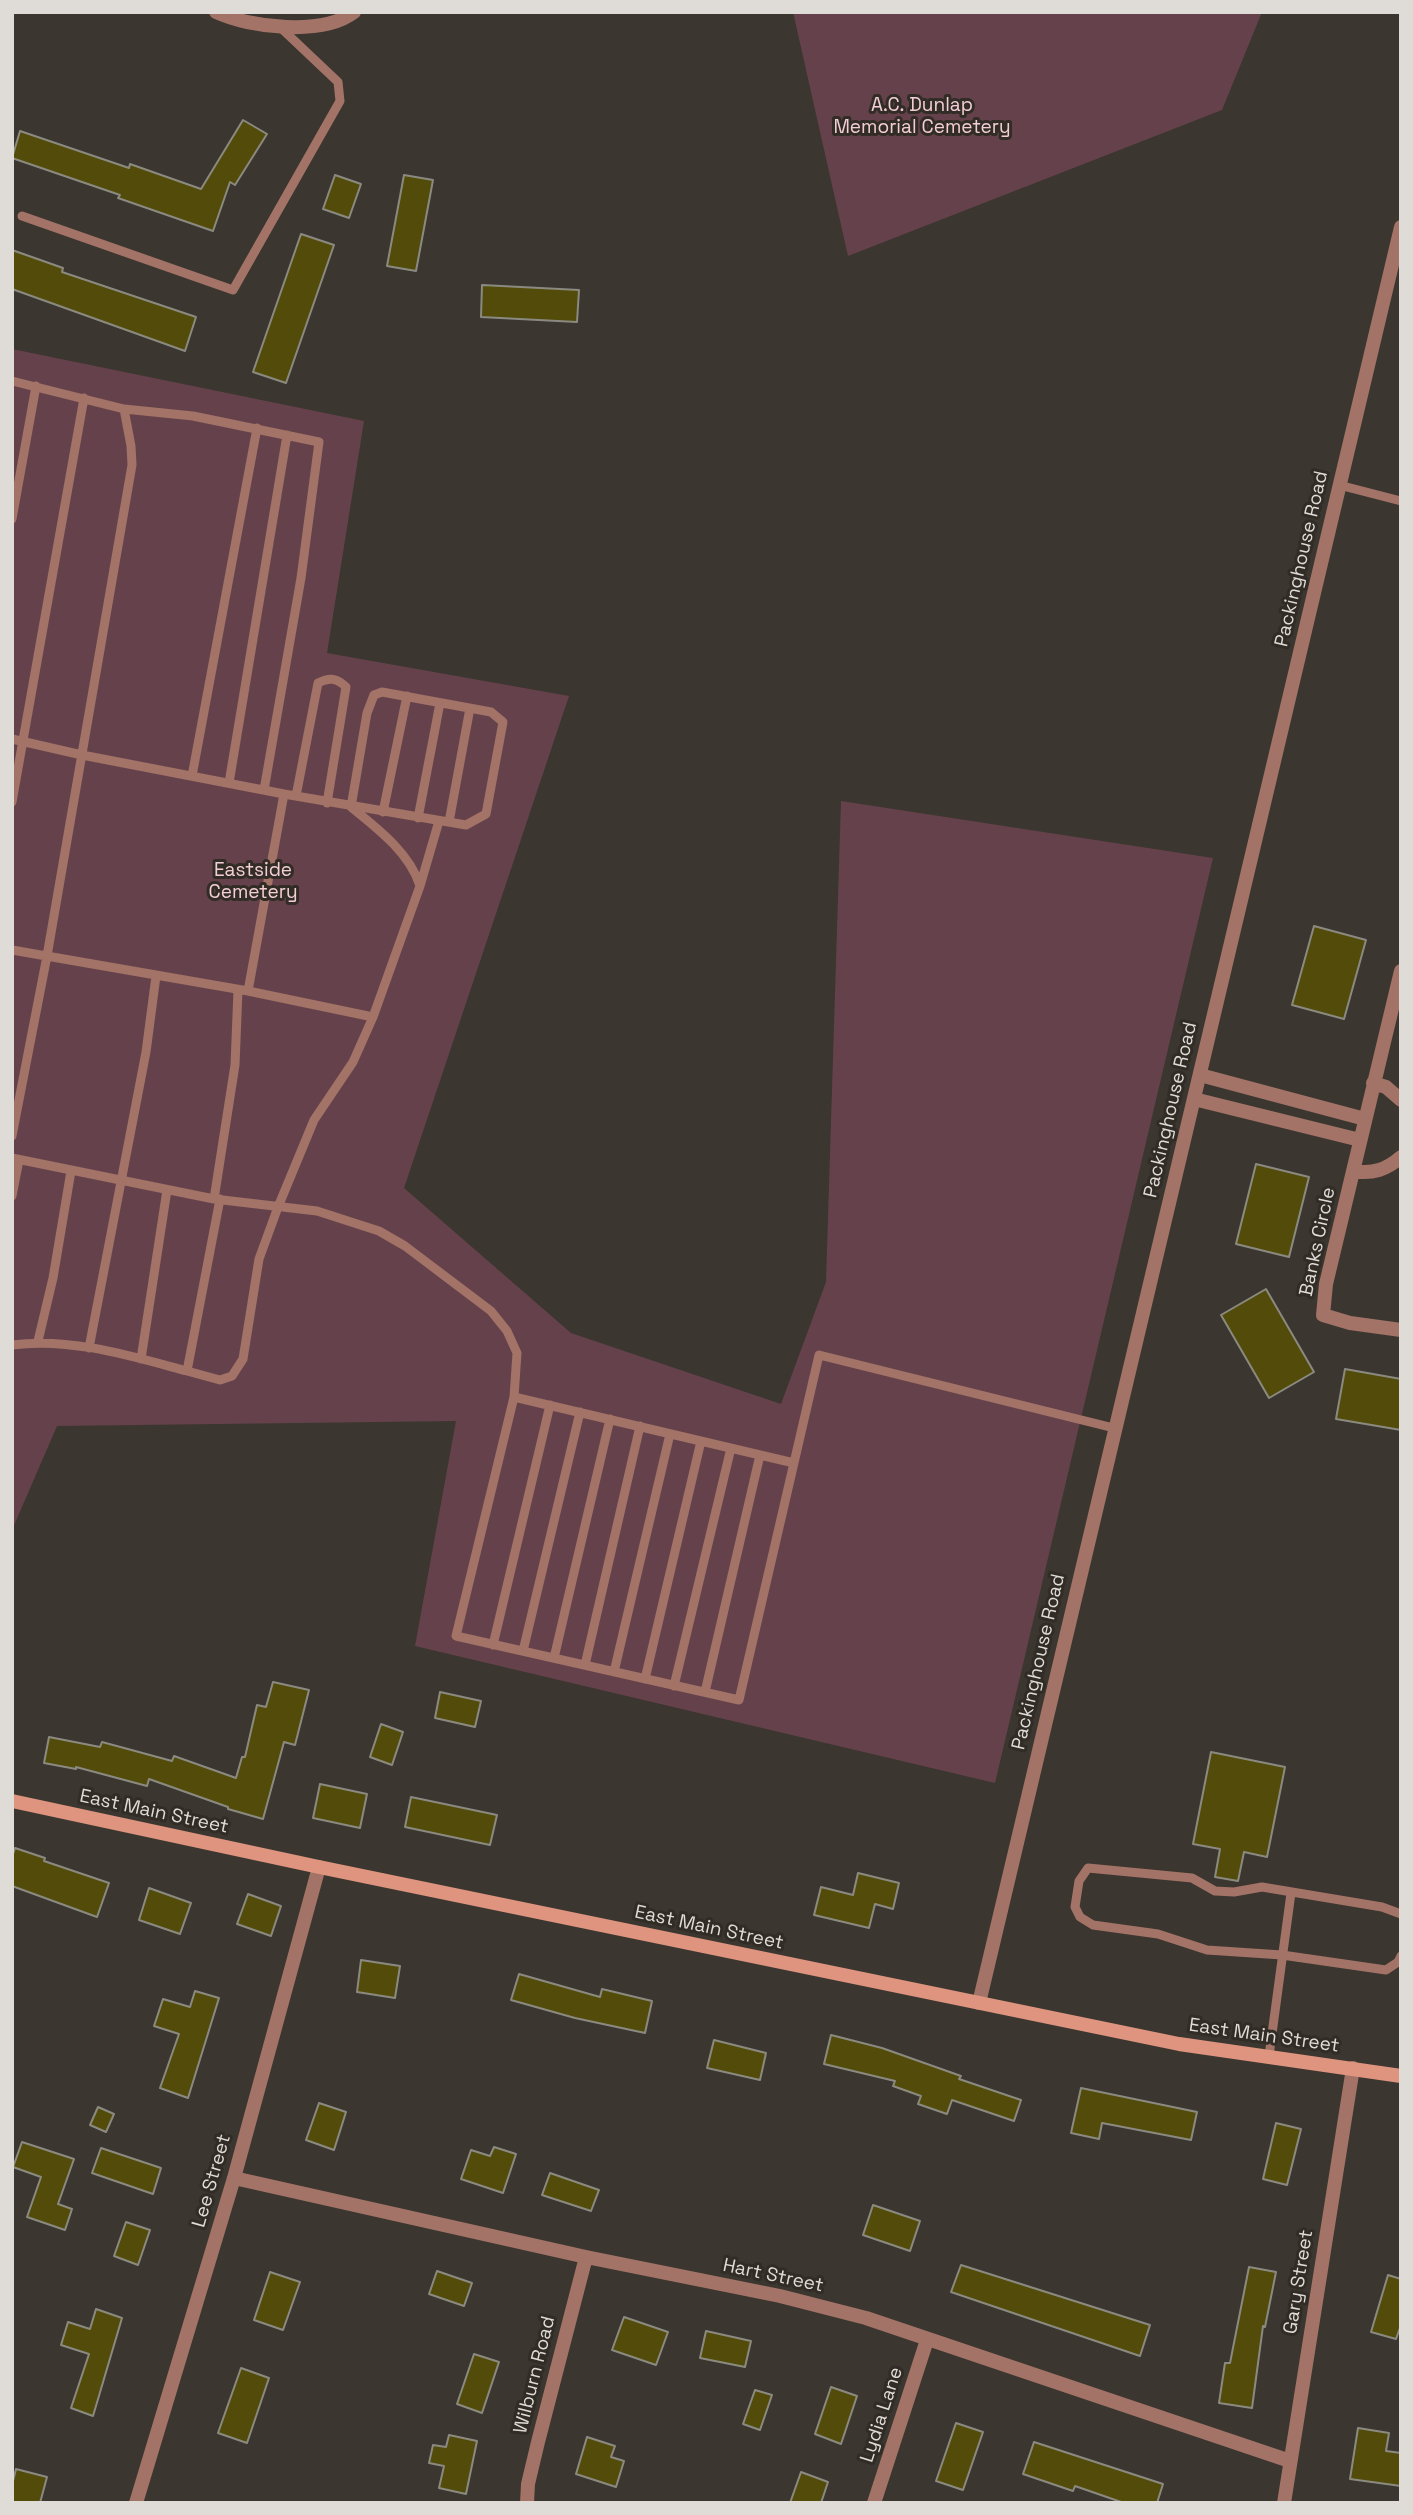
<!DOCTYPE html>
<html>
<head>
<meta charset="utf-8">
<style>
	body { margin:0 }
	#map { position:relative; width:1413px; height:2515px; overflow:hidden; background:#3b362f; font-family:"Space Grotesk",sans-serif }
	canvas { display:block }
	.frame { position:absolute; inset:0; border:14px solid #dfdbd7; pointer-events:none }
</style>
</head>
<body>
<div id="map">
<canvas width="1413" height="2515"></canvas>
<div class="frame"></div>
</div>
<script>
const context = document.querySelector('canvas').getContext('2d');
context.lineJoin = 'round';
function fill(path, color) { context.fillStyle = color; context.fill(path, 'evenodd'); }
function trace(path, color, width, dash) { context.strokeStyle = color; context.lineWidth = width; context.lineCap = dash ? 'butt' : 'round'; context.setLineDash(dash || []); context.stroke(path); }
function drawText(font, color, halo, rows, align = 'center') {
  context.font = font + ' "Space Grotesk",sans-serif'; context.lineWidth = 6; context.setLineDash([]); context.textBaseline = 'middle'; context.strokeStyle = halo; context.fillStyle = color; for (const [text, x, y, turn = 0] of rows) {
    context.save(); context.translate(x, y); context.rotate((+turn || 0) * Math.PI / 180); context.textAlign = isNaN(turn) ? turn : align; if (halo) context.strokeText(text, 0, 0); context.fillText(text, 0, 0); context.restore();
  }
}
fill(new Path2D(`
	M 793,12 L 1262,12 L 1222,110 L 848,256 Z
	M 12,349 L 364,421 L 327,653 L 569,696 L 404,1188 L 571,1333 L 781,1404 L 826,1282 L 841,801 L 1213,858 L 995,1783 L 415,1646 L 456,1421 L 57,1426 L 12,1530 Z`), '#65424b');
const building = new Path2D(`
	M 243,120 L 267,134 L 235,185 L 230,182 L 213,231 L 118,198 L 120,195 L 12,158 L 20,131 L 129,168 L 130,164 L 201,189 Z
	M 335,175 L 361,184 L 349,218 L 323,209 Z
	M 404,175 L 433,180 L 416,271 L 387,266 Z
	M 301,234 L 334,245 L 286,383 L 253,372 Z
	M 12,250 L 63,268 L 62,272 L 196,317 L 185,351 L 12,289 Z
	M 482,285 L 579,290 L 577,322 L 481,317 Z
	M 1314,926 L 1366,940 L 1344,1019 L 1292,1005 Z
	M 1256,1164 L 1309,1177 L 1289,1257 L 1236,1244 Z
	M 1266,1289 L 1314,1372 L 1269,1398 L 1221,1315 Z
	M 1345,1369 L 1401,1379 L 1401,1430 L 1336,1419 Z
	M 273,1682 L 309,1690 L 295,1745 L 284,1742 L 263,1819 L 228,1809 L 228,1807 L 149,1779 L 147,1786 L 76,1767 L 76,1769 L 44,1763 L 49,1737 L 100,1747 L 102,1742 L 172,1761 L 174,1756 L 236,1778 L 242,1757 L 245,1757 L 257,1705 L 266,1707 Z
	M 440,1692 L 481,1701 L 475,1727 L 435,1718 Z
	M 381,1724 L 403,1732 L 392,1765 L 370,1757 Z
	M 1211,1752 L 1285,1767 L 1267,1857 L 1244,1852 L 1238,1881 L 1215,1877 L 1220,1849 L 1193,1844 Z
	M 320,1784 L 367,1794 L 360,1828 L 313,1818 Z
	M 411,1797 L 497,1815 L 490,1845 L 405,1827 Z
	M 15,1848 L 45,1858 L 44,1861 L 109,1883 L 97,1917 L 12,1886 L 12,1857 Z
	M 858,1873 L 899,1883 L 893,1909 L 875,1904 L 869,1928 L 814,1915 L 821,1887 L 853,1895 Z
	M 149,1888 L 191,1903 L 180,1934 L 139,1920 Z
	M 248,1894 L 281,1906 L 271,1936 L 237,1924 Z
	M 361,1960 L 400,1966 L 395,1998 L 357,1992 Z
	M 519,1974 L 600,1997 L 602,1989 L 652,2001 L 645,2033 L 575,2018 L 511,2000 Z
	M 195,1991 L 219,1998 L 188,2098 L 160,2088 L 179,2034 L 154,2026 L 163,1999 L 190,2007 Z
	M 831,2035 L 882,2048 L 961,2076 L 959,2079 L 1021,2100 L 1014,2121 L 952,2100 L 947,2114 L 918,2104 L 921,2096 L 893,2086 L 895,2081 L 824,2064 Z
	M 714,2040 L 766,2053 L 760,2080 L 707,2068 Z
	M 1081,2088 L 1197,2112 L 1191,2140 L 1102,2123 L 1099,2139 L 1071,2133 Z
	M 319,2103 L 346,2112 L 334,2150 L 306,2140 Z
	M 98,2107 L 114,2114 L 106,2132 L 90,2125 Z
	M 1276,2123 L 1301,2129 L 1287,2185 L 1263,2179 Z
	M 22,2142 L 74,2159 L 58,2204 L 72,2209 L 65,2230 L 27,2217 L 41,2177 L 13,2167 Z
	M 494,2147 L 516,2154 L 503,2193 L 461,2179 L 471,2150 L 490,2156 Z
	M 101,2148 L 161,2168 L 153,2194 L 92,2173 Z
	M 550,2173 L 599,2190 L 591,2211 L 542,2195 Z
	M 873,2205 L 920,2221 L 910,2251 L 863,2235 Z
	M 126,2222 L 150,2230 L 138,2265 L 114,2256 Z
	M 961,2265 L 1150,2325 L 1140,2356 L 951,2292 Z
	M 1249,2267 L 1276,2272 L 1265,2327 L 1263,2326 L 1252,2408 L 1219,2403 L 1225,2363 L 1230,2363 Z
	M 437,2271 L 472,2283 L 464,2306 L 429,2294 Z
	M 270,2272 L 300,2282 L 283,2330 L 254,2320 Z
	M 1388,2275 L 1401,2279 L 1401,2325 L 1396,2339 L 1371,2332 Z
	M 96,2309 L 122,2318 L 93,2416 L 71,2408 L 89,2354 L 61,2345 L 68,2322 L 90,2329 Z
	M 624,2317 L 668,2332 L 656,2365 L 612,2350 Z
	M 706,2331 L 751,2341 L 745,2367 L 700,2358 Z
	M 474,2354 L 499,2362 L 482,2413 L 457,2404 Z
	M 241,2368 L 269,2378 L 247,2443 L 218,2433 Z
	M 831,2387 L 857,2396 L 841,2444 L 815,2434 Z
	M 755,2390 L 772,2395 L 760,2430 L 743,2424 Z
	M 956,2423 L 983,2432 L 963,2490 L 936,2481 Z
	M 1358,2428 L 1389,2433 L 1386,2451 L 1401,2453 L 1401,2486 L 1350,2479 Z
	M 449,2435 L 477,2441 L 466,2494 L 439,2488 L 444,2466 L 429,2463 L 433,2445 L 446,2447 Z
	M 587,2437 L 615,2446 L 611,2457 L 624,2461 L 616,2487 L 576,2474 Z
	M 1034,2442 L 1163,2484 L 1157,2503 L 1124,2503 L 1075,2486 L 1073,2491 L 1023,2474 Z
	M 16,2469 L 47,2477 L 40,2503 L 12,2503 L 12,2485 Z
	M 801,2472 L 828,2482 L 821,2503 L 790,2503 Z`);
fill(building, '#534b09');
trace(building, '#8b8a81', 2);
trace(new Path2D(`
	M 22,216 L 233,290 L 340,101 L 338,82 L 282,29
	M 12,381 L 124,409 L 131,446 L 132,465 L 47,956 L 12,1136
	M 124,409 L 193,416 L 319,442 L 301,578 L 264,790
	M 1339,485 L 1401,501
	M 12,519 L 36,386
	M 12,739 L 82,755 L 284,794 L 248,991
	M 192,776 L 257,428
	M 229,783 L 287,435
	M 284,794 L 466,825 L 486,814 L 503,722 L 491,712 L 382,692 L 374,695 L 367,713 L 351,807 C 377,828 410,853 420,886
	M 296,796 L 318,683 C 330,677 337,678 346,687 L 327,803
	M 12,802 L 84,398
	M 383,812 L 407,696
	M 418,818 L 440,703
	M 449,822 L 470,708
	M 12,950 L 248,991 L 373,1017
	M 12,1158 L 214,1199 L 317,1211 L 379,1231 L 405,1246 L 491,1311 L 507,1331 L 517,1353 L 514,1397 L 794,1463
	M 12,1196 L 19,1160
	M 214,1199 L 235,1065 L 238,990
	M 38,1341 L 53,1278 L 71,1171
	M 12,1345 C 70,1337 131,1356 187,1371 L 220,1199
	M 89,1348 L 146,1052 L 156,976
	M 141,1359 L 167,1190
	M 187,1371 L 220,1380 L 232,1376 L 243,1359 L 259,1259 L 278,1207 L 314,1120 L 353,1062 L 373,1017 L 420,886 L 439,821
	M 514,1397 L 456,1636 L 739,1700 L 819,1355 L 1114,1428
	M 493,1645 L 550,1405
	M 523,1651 L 580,1412
	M 554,1658 L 610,1419
	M 585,1665 L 640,1426
	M 614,1672 L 670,1434
	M 645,1679 L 701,1441
	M 674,1686 L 731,1448
	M 705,1692 L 760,1455
	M 1401,1914 L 1382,1907 L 1262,1887 L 1234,1892 L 1215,1891 L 1192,1878 L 1088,1868 L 1079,1881 L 1075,1907 L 1080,1917 L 1093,1925 L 1158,1934 L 1207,1950 L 1282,1955 L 1386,1970 L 1398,1962 L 1401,1956
	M 1269,2056 L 1291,1893`), '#a27366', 9);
trace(new Path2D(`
	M 216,12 C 250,28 323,36 354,12
	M 1401,971 L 1326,1284 L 1323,1315 L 1350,1323 L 1401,1330
	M 1200,1075 L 1365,1119
	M 1373,1083 L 1386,1087 L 1401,1100
	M 1194,1099 L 1360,1140
	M 1353,1171 C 1373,1174 1386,1170 1401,1157
	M 979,2003 L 1401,227
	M 234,2178 L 586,2257 L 780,2296 L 866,2318 L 1290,2461
	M 136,2503 L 234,2178 L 319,1867
	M 527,2503 L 528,2484 L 538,2442 L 586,2257
	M 874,2503 L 927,2340
	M 1284,2503 L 1353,2068`), '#a27366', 14);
trace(new Path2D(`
	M 12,1801 L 319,1867 L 1179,2044 L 1401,2076`), '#de947f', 14);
drawText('19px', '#f4ced6', '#312c25', [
	["A.C. Dunlap",922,106],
	["Memorial Cemetery",922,128],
	["Eastside",253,871],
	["Cemetery",253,893]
]);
drawText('19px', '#dfdbd7', '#312c25', [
	["Packinghouse Road",1302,559,-77],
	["Packinghouse Road",1171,1110,-77],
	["Banks Circle",1318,1242,-78],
	["Packinghouse Road",1039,1662,-77],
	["East Main Street",154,1812,12],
	["East Main Street",709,1928,12],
	["East Main Street",1264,2036,8],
	["Lee Street",212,2181,-74],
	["Hart Street",773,2276,12],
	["Gary Street",1299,2282,-81],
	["Wilburn Road",535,2375,-76],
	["Lydia Lane",882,2415,-72]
]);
</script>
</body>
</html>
